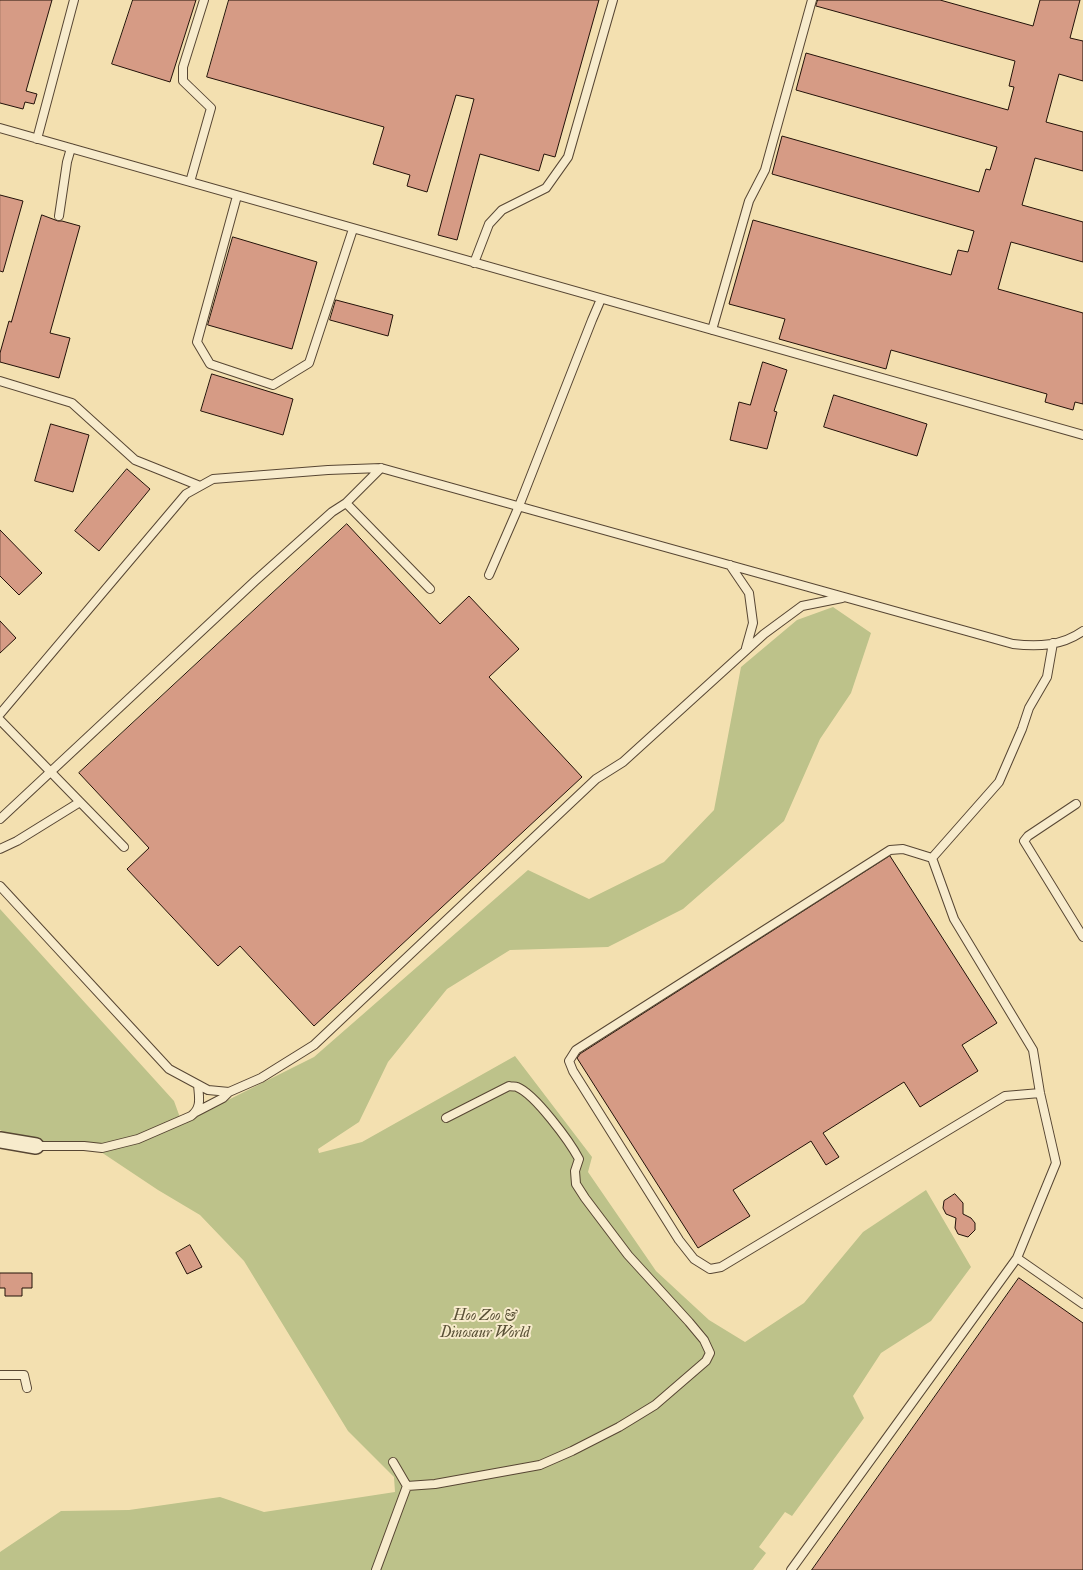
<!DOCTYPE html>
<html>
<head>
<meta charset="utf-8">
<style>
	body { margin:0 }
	canvas { display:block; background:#f3e0b0 }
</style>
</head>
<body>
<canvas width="1083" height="1570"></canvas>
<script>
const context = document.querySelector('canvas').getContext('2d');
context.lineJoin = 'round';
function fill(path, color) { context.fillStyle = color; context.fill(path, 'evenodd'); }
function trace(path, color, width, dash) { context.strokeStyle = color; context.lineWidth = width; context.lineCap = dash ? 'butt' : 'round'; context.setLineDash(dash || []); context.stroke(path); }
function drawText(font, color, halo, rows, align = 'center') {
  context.font = font + ' "IM FELL Double Pica",serif'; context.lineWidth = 4; context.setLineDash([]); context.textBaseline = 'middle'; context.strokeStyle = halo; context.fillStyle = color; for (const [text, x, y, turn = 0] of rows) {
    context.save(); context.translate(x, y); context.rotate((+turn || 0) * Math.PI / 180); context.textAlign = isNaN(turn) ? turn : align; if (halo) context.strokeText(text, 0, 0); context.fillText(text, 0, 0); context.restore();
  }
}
fill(new Path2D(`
	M 833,607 L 871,633 L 851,693 L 820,739 L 784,821 L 683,909 L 608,947 L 510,950 L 447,989 L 388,1062 L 359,1122 L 318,1149 L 319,1153 L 362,1142 L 515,1056 L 592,1157 L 588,1172 L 656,1271 L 709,1320 L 745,1342 L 804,1303 L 863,1232 L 926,1190 L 971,1267 L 931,1321 L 881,1353 L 853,1396 L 864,1418 L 792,1516 L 785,1512 L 759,1547 L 766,1553 L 753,1570 L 0,1570 L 0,1552 L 61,1511 L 129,1510 L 220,1497 L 264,1512 L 395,1492 L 394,1477 L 348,1431 L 244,1261 L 200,1215 L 158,1190 L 101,1152 L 20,1141 L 0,1130 L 0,909 L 174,1101 L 182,1123 L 314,1057 L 528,870 L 589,899 L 664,862 L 714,810 L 741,667 L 797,620 Z`), '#bdc28a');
const building = new Path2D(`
	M 0,0 L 52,0 L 26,91 L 37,94 L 34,104 L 25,102 L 23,109 L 0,103 Z
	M 133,0 L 196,0 L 170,82 L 112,64 Z
	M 229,0 L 599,0 L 555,157 L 544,154 L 539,171 L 480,154 L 457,240 L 438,235 L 474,99 L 456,95 L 427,192 L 407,186 L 410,175 L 373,164 L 384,127 L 207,77 Z
	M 818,0 L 940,0 L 1033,26 L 1040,0 L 1080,0 L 1070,38 L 1083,41 L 1083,81 L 1059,74 L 1046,122 L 1083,132 L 1083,171 L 1035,158 L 1022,205 L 1083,222 L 1083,262 L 1011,242 L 998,289 L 1083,313 L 1083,404 L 1075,402 L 1073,410 L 1045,402 L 1047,394 L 891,350 L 886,369 L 779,339 L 785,319 L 729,304 L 753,220 L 951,275 L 958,250 L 968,252 L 974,231 L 772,174 L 782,136 L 979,192 L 986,169 L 990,170 L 997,147 L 796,90 L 806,53 L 1008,110 L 1014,87 L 1009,86 L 1015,61 L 816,6 Z
	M 0,195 L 23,201 L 3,272 L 0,271 Z
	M 42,215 L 58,221 L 62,221 L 80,226 L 50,333 L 70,338 L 59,378 L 0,362 L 0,353 L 9,321 L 11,322 Z
	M 233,237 L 317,262 L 292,349 L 208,325 Z
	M 336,300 L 393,315 L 388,336 L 330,320 Z
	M 763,362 L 787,370 L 774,411 L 777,412 L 767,449 L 730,440 L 739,402 L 750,405 Z
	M 212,374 L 293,399 L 283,435 L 201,411 Z
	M 834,395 L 927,424 L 917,456 L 824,427 Z
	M 51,424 L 89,435 L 73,492 L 35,481 Z
	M 127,469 L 150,489 L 99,551 L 75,531 Z
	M 347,524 L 440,624 L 469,596 L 519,649 L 489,677 L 582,777 L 314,1026 L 240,946 L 218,966 L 127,869 L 149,848 L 79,773 Z
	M 0,530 L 42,573 L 19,595 L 0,576 Z
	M 0,621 L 16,638 L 0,653 Z
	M 890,856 L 997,1023 L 962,1045 L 978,1071 L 920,1107 L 904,1082 L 823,1133 L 839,1157 L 826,1165 L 811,1141 L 733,1190 L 750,1216 L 698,1248 L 577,1058 L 580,1054 Z
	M 955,1194 L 963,1203 L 963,1214 L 971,1218 L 975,1223 L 975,1230 L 968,1237 L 958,1234 L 955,1228 L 956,1218 L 946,1214 L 943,1208 L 944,1201 Z
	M 190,1245 L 202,1267 L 187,1274 L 176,1253 Z
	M 0,1273 L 32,1273 L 32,1288 L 22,1288 L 22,1296 L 5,1296 L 5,1288 L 0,1288 Z
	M 1019,1278 L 1083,1323 L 1083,1570 L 812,1570 Z`);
fill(building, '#d69b85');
trace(building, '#231209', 1);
const lane = new Path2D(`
	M 0,128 L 1083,435
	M 37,139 L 74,0
	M 190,182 L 211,108 L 183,81 L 183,67 L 204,0
	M 237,196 L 197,342 L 210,364 L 273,385 L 309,363 L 353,229
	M 59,216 L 67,162 L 71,148
	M 474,263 L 489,224 L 502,210 L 546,188 L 568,157 L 613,0
	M 712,330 L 749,201 L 765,170 L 812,0
	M 0,381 L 72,403 L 135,460 L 200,486
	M 381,468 L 346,503 L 430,589
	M 730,565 L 749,593 L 753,623 L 746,648
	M 489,575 L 519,506 L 592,320 L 601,299
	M 0,714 L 186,494 L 213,479 L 328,470 L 381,468 L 1013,644 C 1038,647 1062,646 1083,631
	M 0,720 L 124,847
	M 1076,804 L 1028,836 L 1024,841 L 1083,937
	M 0,819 L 255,581 L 332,512 L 346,503
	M 0,849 L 17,841 L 80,802
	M 932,858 L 903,849 L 890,850 L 576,1050 L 569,1061 L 573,1071 L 679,1240 L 694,1259 L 710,1269 L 721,1267 L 1005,1096 L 1040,1093
	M 932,858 L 999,782 L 1022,729 L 1029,708 L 1047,677 L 1053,643
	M 0,886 L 169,1069 L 208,1090 L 229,1092 L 261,1078 L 314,1045 L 596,779 L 623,762 L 764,634 L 802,606 L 842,598
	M 196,1112 L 223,1098 L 229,1092
	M 36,1146 L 84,1146 L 102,1148 L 138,1139 L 191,1116 C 202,1108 199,1097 198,1085
	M 1017,1258 L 1083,1304
	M 0,1375 L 24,1375 L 27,1388
	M 393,1462 L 407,1486
	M 376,1570 L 407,1486 L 435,1484 L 540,1465 L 572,1451 L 619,1427 L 655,1405 L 706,1361 L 710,1353 L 704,1340 L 689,1322 L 628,1255 L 585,1198 L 576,1184 L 575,1171 L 579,1159 C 570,1142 535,1094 517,1087 C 515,1086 512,1087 509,1086 L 446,1118
	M 791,1570 L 1017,1258 L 1056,1163 L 1040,1093 L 1033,1050 L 954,919 L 932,858`);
const street = new Path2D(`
	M 0,1140 L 36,1146`);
trace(lane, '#574633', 10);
trace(street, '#574633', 18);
trace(lane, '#f7ebcc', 8);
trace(street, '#f7ebcc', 15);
drawText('italic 15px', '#595036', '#f7ebcc', [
	["Hoo Zoo &",485,1317],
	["Dinosaur World",485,1334]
]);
</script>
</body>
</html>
